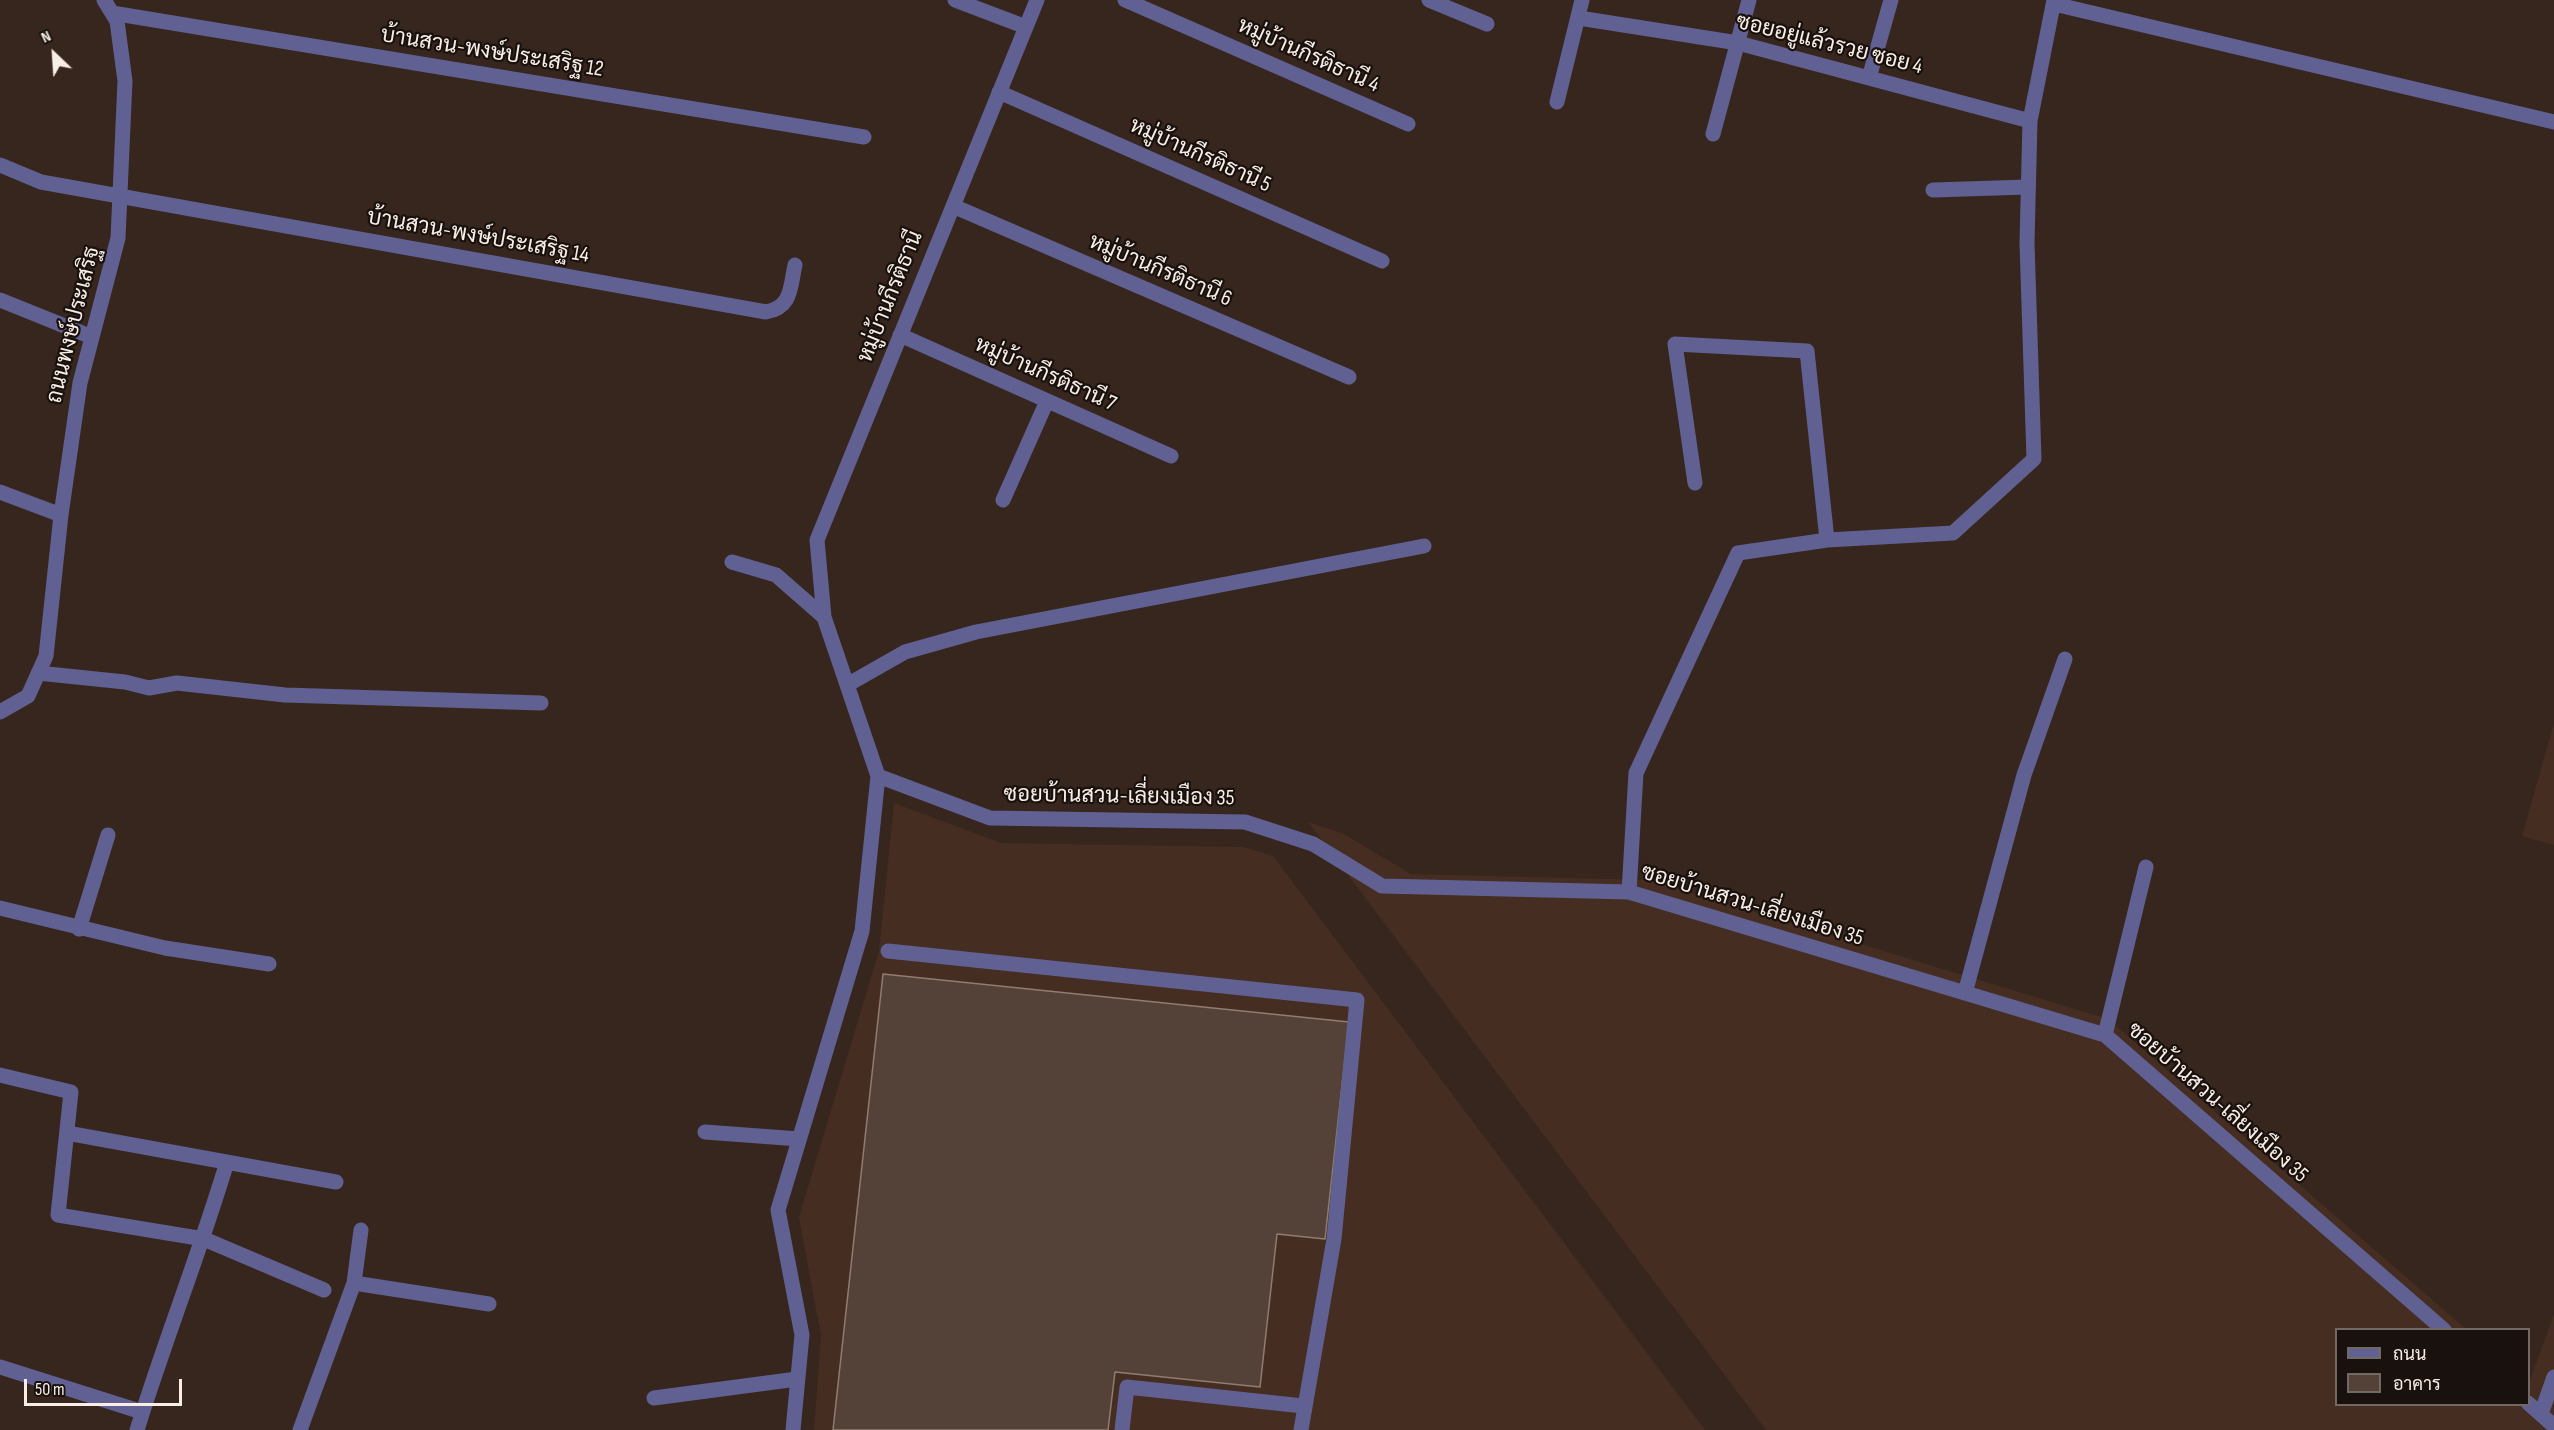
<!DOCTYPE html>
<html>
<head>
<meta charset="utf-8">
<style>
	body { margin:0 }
	#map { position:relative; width:2554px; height:1430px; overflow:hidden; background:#37261d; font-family:"Sofia Sans Condensed",Sarabun,sans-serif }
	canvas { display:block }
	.legend { position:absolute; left:2335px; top:1328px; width:195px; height:78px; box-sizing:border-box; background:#19110d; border:2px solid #736964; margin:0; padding:8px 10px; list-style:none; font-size:18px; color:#f9ede7 }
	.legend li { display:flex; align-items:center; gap:12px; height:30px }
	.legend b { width:30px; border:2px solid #736964 }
	.north { position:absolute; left:24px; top:24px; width:60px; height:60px; -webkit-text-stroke:4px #19110d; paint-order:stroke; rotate:335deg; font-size:16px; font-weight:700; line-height:24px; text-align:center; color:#f9ede7 }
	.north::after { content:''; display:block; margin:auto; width:21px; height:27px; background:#f9ede7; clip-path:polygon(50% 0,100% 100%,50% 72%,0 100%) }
	.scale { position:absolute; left:24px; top:1379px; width:158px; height:27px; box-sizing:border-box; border:3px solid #f9ede7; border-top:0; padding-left:8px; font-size:18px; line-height:21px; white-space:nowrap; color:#f9ede7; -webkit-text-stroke:4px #19110d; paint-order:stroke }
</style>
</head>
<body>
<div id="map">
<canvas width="2554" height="1430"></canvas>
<ul class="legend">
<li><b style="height:8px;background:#606192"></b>ถนน</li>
<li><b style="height:16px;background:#544238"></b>อาคาร</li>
</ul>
<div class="north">N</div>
<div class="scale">50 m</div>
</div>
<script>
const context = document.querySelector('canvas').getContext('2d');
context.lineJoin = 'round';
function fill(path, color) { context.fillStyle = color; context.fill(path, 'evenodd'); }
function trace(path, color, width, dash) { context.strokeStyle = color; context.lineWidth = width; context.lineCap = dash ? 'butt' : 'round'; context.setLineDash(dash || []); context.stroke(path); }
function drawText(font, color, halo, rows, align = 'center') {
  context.font = font + ' "Sofia Sans Condensed",Sarabun,sans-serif'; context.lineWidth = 4.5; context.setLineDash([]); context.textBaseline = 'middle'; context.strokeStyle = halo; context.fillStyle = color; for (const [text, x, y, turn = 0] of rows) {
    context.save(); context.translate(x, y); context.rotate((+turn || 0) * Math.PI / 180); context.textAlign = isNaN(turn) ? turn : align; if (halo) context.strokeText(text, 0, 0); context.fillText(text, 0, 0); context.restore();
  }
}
fill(new Path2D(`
	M 2554,723 L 2554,845 L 2522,836 Z
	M 894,803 L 1001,843 L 1243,847 L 1273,856 L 1705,1430 L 814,1430 L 821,1336 L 799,1217 L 879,951 Z
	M 1308,822 L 1344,834 L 1411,874 L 1649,880 L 2108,1019 L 2466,1329 L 2336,1330 L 2336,1404 L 2528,1404 L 2529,1383 L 2554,1314 L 2554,1430 L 1766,1430 Z`), '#452d21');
const building = new Path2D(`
	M 883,974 L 1349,1022 L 1325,1239 L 1277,1234 L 1260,1387 L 1115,1372 L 1108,1430 L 833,1430 Z`);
fill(building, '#544238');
trace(building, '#917c71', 1.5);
trace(new Path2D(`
	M 955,0 L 1026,27
	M 1125,0 L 1408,124
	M 1429,0 L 1487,24
	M 2054,4 L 2554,122
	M 112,13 L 864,137
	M 1579,18 L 1738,43 L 2030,121
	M 1869,78 L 1891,0
	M 999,92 L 1382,261
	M 1557,102 L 1582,0
	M 1713,134 L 1749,0
	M 0,165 L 41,182 L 766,312 C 792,307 790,288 795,265
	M 1933,190 L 2028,187
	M 953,206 L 1349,377
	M 0,300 L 92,337
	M 900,335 L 1171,456
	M 1695,483 L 1675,344 L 1807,351 L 1827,540
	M 0,492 L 61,515
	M 1003,500 L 1047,401
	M 732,562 L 776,575 L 824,617 L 878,776 L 862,931 L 778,1210 L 802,1335 L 793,1430
	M 824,617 L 817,540 L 1037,0
	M 38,673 L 125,682 L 149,688 L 177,683 L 285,695 L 541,703
	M 847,685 L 905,652 L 976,632 L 1424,546
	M 0,712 L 28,696 L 46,656 L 61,515 L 80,383 L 118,238 L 125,81 L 117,21 L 104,0
	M 878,776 L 990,818 L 1245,822 L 1313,844 L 1382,886 L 1629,892 L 2105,1035 L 2444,1330
	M 1629,892 L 1636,773 L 1738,553 L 1827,540 L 1953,533 L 2034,459 L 2027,243 L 2030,121 L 2054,0
	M 0,908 L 165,948 L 269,964
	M 79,929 L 108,835
	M 888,951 L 1357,1000 L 1334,1239 L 1301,1430
	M 1965,993 L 2024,775 L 2065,659
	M 2105,1035 L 2146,867
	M 0,1075 L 71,1092 L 58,1215 L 204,1239 L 324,1290
	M 705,1132 L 799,1139
	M 67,1133 L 336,1182
	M 354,1283 L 489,1304
	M 0,1367 L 142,1412
	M 654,1398 L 797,1379
	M 2528,1403 L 2554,1426
	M 2541,1414 L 2554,1377
	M 137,1430 C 165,1340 200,1252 227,1162
	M 300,1430 L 354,1283 L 361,1230
	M 1122,1430 L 1127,1387 L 1303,1406`), '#606192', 15);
drawText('22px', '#f9ede7', '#19110d', [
	["ซอยอยู่แล้วรวย ซอย 4",1829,45,14],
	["บ้านสวน-พงษ์ประเสริฐ 12",492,53,9],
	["หมู่บ้านกีรติธานี 4",1308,56,24],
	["หมู่บ้านกีรติธานี 5",1200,156,24],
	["บ้านสวน-พงษ์ประเสริฐ 14",478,237,10],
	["หมู่บ้านกีรติธานี 6",1160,271,23],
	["หมู่บ้านกีรติธานี",891,297,-68],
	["ถนนพงษ์ประเสริฐ",74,325,-76],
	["หมู่บ้านกีรติธานี 7",1045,375,24],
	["ซอยบ้านสวน-เลี่ยงเมือง 35",1119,797,1],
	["ซอยบ้านสวน-เลี่ยงเมือง 35",1752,906,17],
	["ซอยบ้านสวน-เลี่ยงเมือง 35",2217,1103,41]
]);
</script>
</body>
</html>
